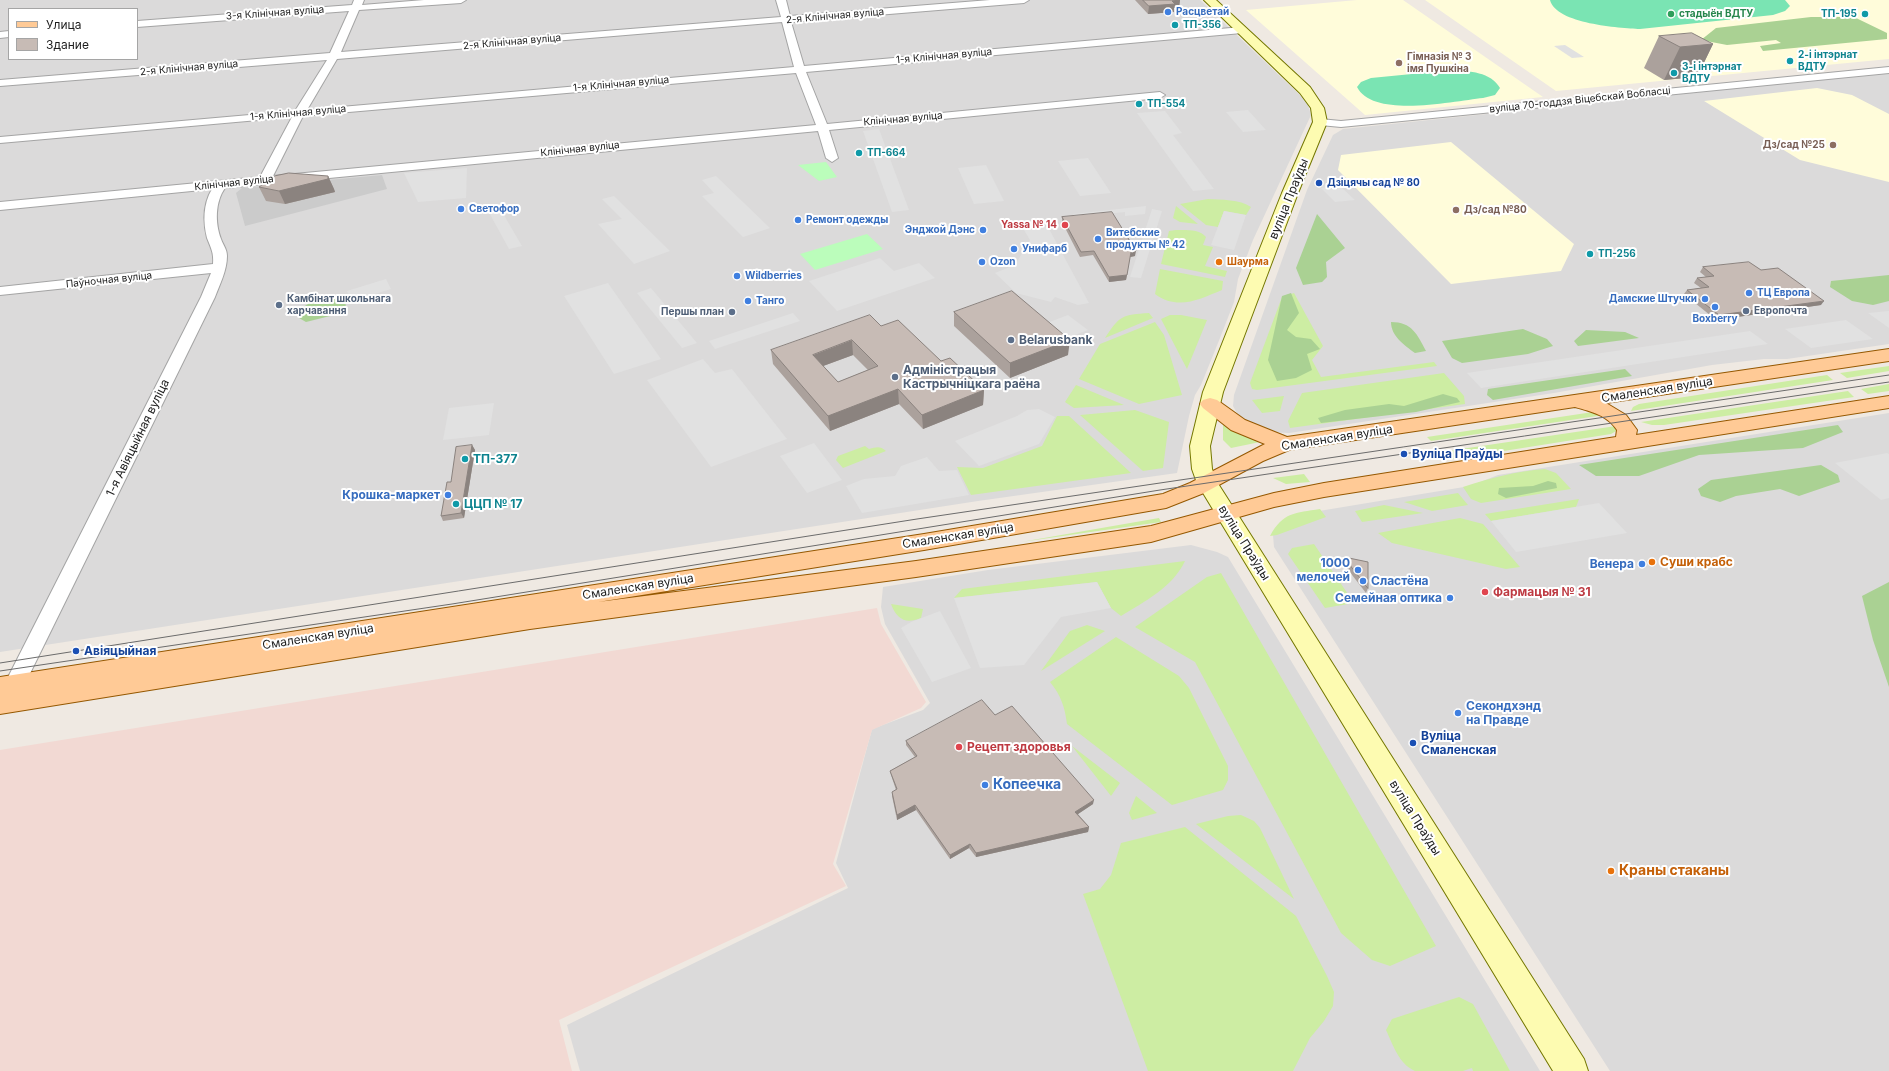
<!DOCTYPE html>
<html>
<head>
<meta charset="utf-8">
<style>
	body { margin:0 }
	#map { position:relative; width:1889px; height:1071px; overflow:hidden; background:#efe9e2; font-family:Inter,sans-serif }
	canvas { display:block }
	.legend { position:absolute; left:8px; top:8px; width:130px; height:52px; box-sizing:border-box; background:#fff; border:1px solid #a5a5a5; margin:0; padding:5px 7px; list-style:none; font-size:12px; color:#1d1d1d }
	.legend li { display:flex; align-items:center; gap:8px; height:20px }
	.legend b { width:20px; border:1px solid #a5a5a5 }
</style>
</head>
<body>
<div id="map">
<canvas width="1889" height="1071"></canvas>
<ul class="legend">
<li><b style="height:5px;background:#ffca96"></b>Улица</li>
<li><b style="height:11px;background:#c7bbb5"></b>Здание</li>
</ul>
</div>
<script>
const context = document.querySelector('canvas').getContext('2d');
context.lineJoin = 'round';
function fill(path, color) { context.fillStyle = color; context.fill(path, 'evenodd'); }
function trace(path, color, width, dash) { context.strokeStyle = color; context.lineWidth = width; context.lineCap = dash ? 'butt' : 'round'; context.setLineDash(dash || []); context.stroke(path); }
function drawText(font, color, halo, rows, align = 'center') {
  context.font = font + ' Inter,sans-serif'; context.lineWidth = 4; context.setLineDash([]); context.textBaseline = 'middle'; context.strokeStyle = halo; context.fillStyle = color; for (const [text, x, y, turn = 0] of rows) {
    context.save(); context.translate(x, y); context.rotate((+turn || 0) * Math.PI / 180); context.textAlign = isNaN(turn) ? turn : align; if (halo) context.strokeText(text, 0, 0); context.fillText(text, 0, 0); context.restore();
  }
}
fill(new Path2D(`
	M 0,0 L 1200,0 L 1303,98 L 1308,105 L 1311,115 L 1253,240 L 1238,279 L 1234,302 L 1220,338 L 1201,385 L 1195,395 L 1189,416 L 1177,473 L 978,501 L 0,652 ZM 9,9 L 137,9 L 137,59 L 9,59 Z
	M 1889,72 L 1889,344 L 1787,359 L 1764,359 L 1712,365 L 1554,393 L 1289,433 L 1268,432 L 1249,425 L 1238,415 L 1233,406 L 1234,395 L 1307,190 L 1333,135 L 1343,129 Z
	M 1889,413 L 1889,1071 L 1610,1071 L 1274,547 L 1273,535 L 1295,515 L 1470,486 L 1498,475 Z
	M 1191,545 L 1217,552 L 1228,557 L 1540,1071 L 580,1071 L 567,1025 L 848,888 L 836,863 L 872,729 L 923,710 L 930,703 L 885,624 L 881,607 L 883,587 L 988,570 Z`), '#dbdada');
fill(new Path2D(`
	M 1357,0 L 1403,0 L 1543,97 L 1365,115 L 1246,10 Z
	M 1425,0 L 1889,0 L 1889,59 L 1556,91 Z
	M 1817,88 L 1852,95 L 1889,114 L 1889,182 L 1800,160 L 1704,101 Z
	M 1451,142 L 1574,244 L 1561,271 L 1451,284 L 1338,170 L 1341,155 Z`), '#fffcda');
fill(new Path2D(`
	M 382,175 L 387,189 L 245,226 L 236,193 L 242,188 Z`), '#cbcbcb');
fill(new Path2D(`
	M 877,608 L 881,624 L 926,702 L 921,708 L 872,730 L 833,864 L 846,886 L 559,1020 L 572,1071 L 0,1071 L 0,750 Z`), '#f2d9d3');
fill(new Path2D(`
	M 1208,199 C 1221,200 1240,199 1251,207 L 1246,215 L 1224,211 L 1218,227 L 1206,225 L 1180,204 Z
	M 1176,206 L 1198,224 L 1180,222 L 1173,218 Z
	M 1176,230 C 1186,230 1200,229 1206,237 L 1203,245 L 1213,247 L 1205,266 L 1227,271 L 1225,277 L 1161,264 L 1169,231 Z
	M 1160,269 L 1223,281 L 1222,290 C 1200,299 1178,311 1155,294 Z
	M 1294,293 L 1323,346 L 1312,360 L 1321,377 L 1434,362 L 1437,366 L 1257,390 L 1252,389 L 1250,383 L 1282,297 Z
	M 1149,313 L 1153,318 L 1105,338 C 1120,315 1122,315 1149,313 Z
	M 1170,315 L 1181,315 L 1207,320 L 1187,369 L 1161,319 Z
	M 1155,322 L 1164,335 L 1182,395 L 1139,404 L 1079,379 L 1100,344 Z
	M 1889,366 L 1889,371 L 1847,378 L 1840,373 Z
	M 1444,373 L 1464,396 L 1465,404 L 1290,428 L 1288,421 L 1302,393 Z
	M 1827,375 L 1833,380 L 1631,411 L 1633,407 L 1639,404 Z
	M 1889,384 L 1889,391 L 1868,394 L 1861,389 Z
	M 1076,385 L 1124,405 L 1074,408 L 1065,402 Z
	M 1848,391 L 1854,397 L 1664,425 L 1652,425 L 1641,422 Z
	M 1284,396 L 1280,411 L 1262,413 L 1252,400 Z
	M 1135,410 L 1169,422 L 1163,468 L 1143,471 L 1080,415 Z
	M 1593,412 L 1604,415 L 1431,441 L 1427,437 Z
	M 1057,416 L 1069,416 L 1131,473 L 971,495 L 957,467 L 983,468 L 1042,446 Z
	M 1223,423 L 1238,433 L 1260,442 L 1231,448 L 1223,440 Z
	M 1616,426 L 1618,430 L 1611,434 L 1447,460 L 1441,452 Z
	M 865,446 L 869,449 C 877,447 880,446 886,451 L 843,468 L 836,460 L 838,456 Z
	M 1545,469 L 1556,473 L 1571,489 L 1481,503 L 1471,499 L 1463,487 C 1490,478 1516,471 1545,469 Z
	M 1304,474 L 1310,482 L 1286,484 L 1273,478 Z
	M 1458,493 L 1468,505 L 1432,511 L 1404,502 Z
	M 1579,499 L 1576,507 L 1491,521 L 1485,514 Z
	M 1384,505 L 1423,513 L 1362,522 L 1355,511 Z
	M 1320,509 L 1326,517 L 1277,535 L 1270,536 C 1283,512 1295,513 1320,509 Z
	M 1159,518 L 1161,522 L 1021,542 Z
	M 1460,518 L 1483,524 L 1520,567 L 1506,569 L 1392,543 L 1378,533 Z
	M 1314,544 L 1354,603 L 1325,608 L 1288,554 L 1292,548 Z
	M 1185,561 C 1172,588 1145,601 1121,616 L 1111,608 L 1097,582 L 954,598 L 962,589 Z
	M 1221,573 L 1436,946 L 1390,966 L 1372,960 L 1341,933 L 1195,662 L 1135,627 L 1207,577 Z
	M 891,604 L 923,609 L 921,618 C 906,624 897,620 891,604 Z
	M 1087,625 L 1105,631 L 1041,671 L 1070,631 Z
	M 1116,637 L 1179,676 L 1189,688 L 1228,766 L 1228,780 L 1223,790 L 1172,805 L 1067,724 C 1065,708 1061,695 1050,682 Z
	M 1072,746 L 1120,783 L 1111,796 Z
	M 1136,796 L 1157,813 L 1132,820 L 1129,813 Z
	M 1241,815 L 1254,821 L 1260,828 L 1294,899 L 1196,824 L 1228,816 Z
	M 1185,827 L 1296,916 L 1327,976 L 1334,992 L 1333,1006 L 1324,1021 L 1310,1038 L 1293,1071 L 1148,1071 L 1083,894 L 1100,889 L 1111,875 L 1121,843 Z
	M 1459,997 L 1473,1004 L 1510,1071 L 1473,1071 L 1472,1068 L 1463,1071 L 1415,1071 C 1399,1064 1393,1045 1386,1030 L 1392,1019 Z`), '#cdeda3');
fill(new Path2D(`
	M 1811,17 L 1854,17 L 1887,33 L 1887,39 L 1763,51 L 1760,46 L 1781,43 L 1776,40 L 1727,45 L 1701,40 L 1716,28 Z
	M 1317,214 L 1345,248 L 1326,262 L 1327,277 L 1322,282 L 1303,285 L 1296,268 Z
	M 1889,275 L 1889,301 L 1873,305 L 1852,301 L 1830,287 L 1831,281 Z
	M 1291,293 L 1299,313 L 1287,330 L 1296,337 L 1311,339 L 1320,349 L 1307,354 L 1312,370 L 1296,378 L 1277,381 L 1268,360 L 1282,296 Z
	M 336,297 L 345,299 L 346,308 L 342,313 L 306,322 L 299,318 L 298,311 C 310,301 320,298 336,297 Z
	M 1391,322 C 1412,322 1417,334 1426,351 L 1415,353 C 1404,345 1391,336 1391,322 Z
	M 1523,329 L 1547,339 L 1553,346 L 1528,354 L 1462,363 L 1452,358 L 1442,341 Z
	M 1586,330 L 1625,332 L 1639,338 L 1578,346 L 1574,341 Z
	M 1625,369 L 1632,376 L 1493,400 L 1487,395 L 1488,389 Z
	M 1443,394 L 1457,398 L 1460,402 L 1416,412 L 1321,423 L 1318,418 L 1345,410 L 1389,404 L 1404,406 Z
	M 1838,425 L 1843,432 L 1803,448 L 1699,455 L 1639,476 L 1596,476 L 1579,465 Z
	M 1821,465 L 1838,475 L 1840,482 L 1799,496 L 1780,489 L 1736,496 L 1720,502 L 1701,496 L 1698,489 L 1711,480 Z
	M 1548,481 L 1556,483 L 1557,488 L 1506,498 L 1498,494 L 1499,488 L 1533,486 Z
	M 1889,582 L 1889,687 L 1873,640 L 1862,596 Z`), '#aad193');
fill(new Path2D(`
	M 826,162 L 837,177 L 819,181 L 798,165 Z
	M 867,234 L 883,249 L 815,270 L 800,254 Z`), '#bbfdbb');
fill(new Path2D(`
	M 1550,0 L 1785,0 L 1790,6 L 1785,11 L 1773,15 L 1640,29 C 1620,28 1556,24 1550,0 Z
	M 1453,70 C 1469,71 1491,72 1500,88 L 1495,95 L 1483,98 C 1454,101 1373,119 1357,87 L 1361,82 L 1371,78 Z`), '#7ae4b3');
fill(new Path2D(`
	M 1565,45 L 1584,57 L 1572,58 L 1554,46 Z
	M 1248,110 L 1266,130 L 1243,132 L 1226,112 Z
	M 1165,111 L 1182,133 L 1173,135 L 1214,189 L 1193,191 L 1137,113 Z
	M 879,129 L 909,210 L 892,212 L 863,131 Z
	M 1088,158 L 1111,193 L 1080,196 L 1058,161 Z
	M 986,165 L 1004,201 L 974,204 L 958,168 Z
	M 467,168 L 466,198 L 418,202 L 404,173 Z
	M 716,176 L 770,228 L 743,237 L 702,196 L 714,193 L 702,180 Z
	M 1340,186 L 1355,200 L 1335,202 L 1321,188 Z
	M 614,196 L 670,251 L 634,264 L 598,224 L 622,219 L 602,199 Z
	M 498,205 L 522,246 L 509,249 L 486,207 Z
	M 1146,206 L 1145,214 L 1125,216 L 1125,212 L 1075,217 L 1073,214 Z
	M 1152,209 L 1162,211 L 1141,278 L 1130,277 Z
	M 1224,211 L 1246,215 L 1234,250 L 1211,245 Z
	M 1048,227 L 1089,303 L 1078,305 L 1055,297 L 1051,302 L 1016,293 L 995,273 L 1015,265 L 1030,240 L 1024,230 Z
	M 880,258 L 894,271 L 919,263 L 935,278 L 837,311 L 809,281 Z
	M 386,279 L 391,289 L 352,301 L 347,291 Z
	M 608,283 L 661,359 L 614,374 L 564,296 Z
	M 651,288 L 697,343 L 682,348 L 637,293 Z
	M 1889,311 L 1889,328 L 1868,313 Z
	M 793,313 L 800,321 L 715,349 L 709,341 Z
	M 1068,315 L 1088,330 L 1067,338 L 1047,323 Z
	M 1846,320 L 1873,339 L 1811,348 L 1785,329 Z
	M 1750,331 L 1768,344 L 1481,388 L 1467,373 Z
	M 703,359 L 715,373 L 732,369 L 787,439 L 711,467 L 647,380 Z
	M 494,403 L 489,435 L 443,440 L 449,408 Z
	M 1039,409 L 1055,417 L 1039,444 L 979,466 L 955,441 L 1017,416 L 1027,410 Z
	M 814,443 L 842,480 L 807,493 L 780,456 Z
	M 1887,453 L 1889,454 L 1889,498 L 1881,500 L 1835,463 Z
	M 927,457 L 939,471 L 957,470 L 969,495 L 862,513 L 846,486 L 864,479 L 895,476 L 901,466 Z
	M 1599,503 L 1627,533 L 1516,552 L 1491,521 Z
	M 1097,582 L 1111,608 L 1061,617 L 1024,665 L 980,668 L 954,598 Z
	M 940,611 L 971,668 L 932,682 L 901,628 L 911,622 Z`), '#e1e1e1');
const minor = new Path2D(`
	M 354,0 L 364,0 L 362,5 L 424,0 L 466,0 L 461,3 L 359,10 L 341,52 L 781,17 L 776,0 L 786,0 L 790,16 L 990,0 L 1029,0 L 1024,3 L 791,22 L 804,66 L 1242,27 L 1247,30 L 1242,33 L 806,72 L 827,124 L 1160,92 L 1165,95 L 1160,98 L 829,130 L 838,158 L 832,162 L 826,158 L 818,131 L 225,188 C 215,202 215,223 221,239 C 223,245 227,249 227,256 C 227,270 220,284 215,297 L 16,702 L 9,705 L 2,702 L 0,693 L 201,297 L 211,273 L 0,295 L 0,287 L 213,264 C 214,253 211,248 207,238 C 203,222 203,204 212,189 L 0,210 L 0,202 L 260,177 L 292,117 L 0,143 L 0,137 L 295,111 L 327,60 L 0,86 L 0,80 L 330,53 L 349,11 L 137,27 L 137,21 L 352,5 ZM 782,22 L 794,67 L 307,110 L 337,59 ZM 796,73 L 816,125 L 273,176 L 303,116 Z
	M 9,31 L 9,37 L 0,38 L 0,32 Z
	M 1889,67 L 1889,73 L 1341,127 L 1320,125 L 1314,122 L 1320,119 L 1341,121 Z`);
const secondary = new Path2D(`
	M 1204,0 L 1216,0 L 1310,87 L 1324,108 L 1327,122 L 1298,193 L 1223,392 L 1210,446 L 1212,469 L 1217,482 L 1584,1059 L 1588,1071 L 1553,1071 L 1197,483 L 1192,469 L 1190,446 L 1203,392 L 1282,193 L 1313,122 L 1311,108 L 1300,93 Z`);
const primary = new Path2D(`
	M 1889,349 L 1889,361 L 1606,403 L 1626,415 L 1637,430 L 1636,435 L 1889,396 L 1889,408 L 1324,497 L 1274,507 L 1151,542 L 916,577 L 530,629 L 0,714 L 0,677 L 924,534 L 1163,494 L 1190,483 L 1265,444 L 1231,430 L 1203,408 L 1200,404 L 1203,400 L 1210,398 L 1217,400 L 1245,420 L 1287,437 ZM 1575,407 C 1592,412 1607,415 1617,430 L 1616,437 L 1324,483 L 1274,493 L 1151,526 L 916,561 L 598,602 L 924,550 L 1166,508 L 1204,493 L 1263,461 L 1289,450 Z`);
trace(minor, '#a4a4a4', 2);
trace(secondary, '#747700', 2);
trace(primary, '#955800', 2);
fill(minor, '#fff');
fill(secondary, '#fdfbb1');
fill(primary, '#ffca96');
trace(new Path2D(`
	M 0,663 L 917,519 L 1889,375
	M 0,671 L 452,604 L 1160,490 L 1889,382`), '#6b6b6b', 1);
fill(new Path2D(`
	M 1135,0 L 1180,0 L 1179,8 L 1174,8 L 1174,12 L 1148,14 Z
	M 1659,36 L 1713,44 L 1697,77 L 1664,80 L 1644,68 Z
	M 328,176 L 334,189 L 335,192 L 285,204 L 266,201 L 259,187 Z
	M 1062,217 L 1135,256 L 1130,257 L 1126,280 L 1109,282 L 1093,255 L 1080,257 L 1062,222 Z
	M 1703,267 L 1761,270 L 1821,305 L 1716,320 L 1684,294 L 1687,290 L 1701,288 L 1694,283 L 1697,278 L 1706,277 L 1700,272 Z
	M 954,312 L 1068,355 L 1010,378 L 954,326 Z
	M 881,326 L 941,361 L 984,390 L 983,405 L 923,429 L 899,404 L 830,431 L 773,364 L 771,350 ZM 853,355 L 868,370 L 838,382 L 823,366 Z
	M 472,445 L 475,450 L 464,518 L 443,521 L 441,516 L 451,482 Z
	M 1344,557 L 1368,588 L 1366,593 L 1342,562 Z
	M 995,715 L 1093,804 L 1078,814 L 1089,827 L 1088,832 L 976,857 L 969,848 L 950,859 L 916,810 L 897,820 L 892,796 L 892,792 L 896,790 L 891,775 L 890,771 L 915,757 L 906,745 L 906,741 Z`), '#aba19c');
fill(new Path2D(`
	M 1180,0 L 1179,8 L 1174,8 L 1174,12 L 1148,14 L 1149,6 L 1172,1 Z
	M 1713,44 L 1697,77 L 1664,80 L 1680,47 Z
	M 328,176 L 334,189 L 335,192 L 285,204 L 279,191 Z
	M 1136,251 L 1135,256 L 1130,257 L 1131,252 Z
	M 1127,275 L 1126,280 L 1109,282 L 1109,277 Z
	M 1824,301 L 1821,305 L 1716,320 L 1719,315 Z
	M 852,340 L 853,355 L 815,369 L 813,355 Z
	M 1070,340 L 1068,355 L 1010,378 L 1010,363 Z
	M 898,389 L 899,404 L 830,431 L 828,416 Z
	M 984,390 L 983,405 L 923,429 L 922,415 Z
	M 472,445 L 475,450 L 464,518 L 461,513 Z
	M 1094,800 L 1093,804 L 1075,816 L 1075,812 Z
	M 915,805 L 916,810 L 897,820 L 897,815 Z
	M 1089,827 L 1088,832 L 976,857 L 976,853 Z
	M 970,844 L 969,848 L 950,859 L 950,855 Z`), '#8b837f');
const building = new Path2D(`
	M 1143,0 L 1180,0 L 1172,1 L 1175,4 L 1149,6 Z
	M 1692,33 L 1713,44 L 1680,47 L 1659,36 Z
	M 289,173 L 328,176 L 328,179 L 279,191 L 259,187 L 275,176 Z
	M 1112,212 L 1136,251 L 1131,252 L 1127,275 L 1109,277 L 1094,251 L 1081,252 L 1062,217 Z
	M 1749,262 L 1761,270 L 1778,268 L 1824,301 L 1719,315 L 1687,290 L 1709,287 L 1697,278 L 1714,276 L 1703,267 Z
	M 1012,291 L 1070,340 L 1010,363 L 954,312 Z
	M 870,315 L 881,326 L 898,320 L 941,361 L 950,358 L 984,390 L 922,415 L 898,389 L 828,416 L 771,350 ZM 852,340 L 878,366 L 838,382 L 813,355 Z
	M 472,445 L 461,513 L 441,516 L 447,482 L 451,482 L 456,447 Z
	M 1344,557 L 1368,562 L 1368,588 Z
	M 982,700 L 995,715 L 1012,706 L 1094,800 L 1075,812 L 1089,827 L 976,853 L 970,844 L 950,855 L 915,805 L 897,815 L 892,792 L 897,789 L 890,771 L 917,756 L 906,741 Z`);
fill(building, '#c7bbb5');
trace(building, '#8b837f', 1);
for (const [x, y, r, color] of [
	[1168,12,4,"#3f7fe0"],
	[1671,14,4,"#2e9e5b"],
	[1865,14,4,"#0f9aa8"],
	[1175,25,4,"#0f9aa8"],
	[1790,61,4,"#0f9aa8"],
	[1399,63,4,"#8d6e63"],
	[1674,73,4,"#0f9aa8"],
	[1139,104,4,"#0f9aa8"],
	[1833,145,4,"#8d6e63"],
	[859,153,4,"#0f9aa8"],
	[1319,183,4,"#1a4fb4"],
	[461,209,4,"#3f7fe0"],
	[1456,210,4,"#8d6e63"],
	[798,220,4,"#3f7fe0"],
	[1065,225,4,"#e0444e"],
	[983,230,4,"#3f7fe0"],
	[1098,239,4,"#3f7fe0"],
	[1014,249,4,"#3f7fe0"],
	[1590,254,4,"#0f9aa8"],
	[982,262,4,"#3f7fe0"],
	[1219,262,4,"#e8710a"],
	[737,276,4,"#3f7fe0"],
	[1749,293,4,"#3f7fe0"],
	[1705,299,4,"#3f7fe0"],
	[748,301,4,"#3f7fe0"],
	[279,305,4,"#5c6f8a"],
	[1715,307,4,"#3f7fe0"],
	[1746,311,4,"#5c6f8a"],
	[732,312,4,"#5c6f8a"],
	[1011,340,4,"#5c6f8a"],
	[895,377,4,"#5c6f8a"],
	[1404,454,4,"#1a4fb4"],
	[465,459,4,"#0f9aa8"],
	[448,495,4,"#3f7fe0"],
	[456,504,4,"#0f9aa8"],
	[1652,562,4,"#e8710a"],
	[1642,564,4,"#3f7fe0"],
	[1358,570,4,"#3f7fe0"],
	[1363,581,4,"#3f7fe0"],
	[1485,592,4,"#e0444e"],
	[1450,598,4,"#3f7fe0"],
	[76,651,4,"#1a4fb4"],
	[1458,713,4,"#3f7fe0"],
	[1413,743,4,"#1a4fb4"],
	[959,747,4,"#e0444e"],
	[985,785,4,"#3f7fe0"],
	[1611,871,4,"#e8710a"]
]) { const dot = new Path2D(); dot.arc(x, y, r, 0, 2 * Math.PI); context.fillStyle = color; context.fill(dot); trace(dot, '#fff', 1.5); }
drawText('bold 10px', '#366cbe', '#fff', [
	["Расцветай",1176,12],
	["Светофор",469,209],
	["Ремонт одежды",806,220],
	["Энджой Дэнс",975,230,"right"],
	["Витебские",1106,233],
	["продукты № 42",1106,245],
	["Унифарб",1022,249],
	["Ozon",990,262],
	["Wildberries",745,276],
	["ТЦ Европа",1757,293],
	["Дамские Штучки",1697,299,"right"],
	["Танго",756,301],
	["Boxberry",1715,319,"center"]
], 'left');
drawText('10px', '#1d1d1d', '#fff', [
	["3-я Клінічная вуліца",275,13,-4],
	["2-я Клінічная вуліца",835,16,-5],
	["2-я Клінічная вуліца",512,42,-5],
	["1-я Клінічная вуліца",944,56,-5],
	["2-я Клінічная вуліца",189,68,-5],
	["1-я Клінічная вуліца",621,84,-5],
	["вуліца 70-годдзя Віцебскай Вобласці",1580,100,-6],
	["1-я Клінічная вуліца",298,113,-5],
	["Клінічная вуліца",903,119,-5],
	["Клінічная вуліца",580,149,-6],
	["Клінічная вуліца",234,183,-6],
	["Паўночная вуліца",109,280,-6]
]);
drawText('bold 10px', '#27864d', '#fff', [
	["стадыён ВДТУ",1679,14]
], 'left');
drawText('bold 10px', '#0d838f', '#fff', [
	["ТП-195",1857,14,"right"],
	["ТП-356",1183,25],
	["2-і інтэрнат",1798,55],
	["ВДТУ",1798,67],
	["3-і інтэрнат",1682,67],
	["ВДТУ",1682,79],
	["ТП-554",1147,104],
	["ТП-664",867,153],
	["ТП-256",1598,254]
], 'left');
drawText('bold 10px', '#785e54', '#fff', [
	["Гімназія № 3",1407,57],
	["імя Пушкіна",1407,69],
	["Дз/сад №25",1825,145,"right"],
	["Дз/сад №80",1464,210]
], 'left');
drawText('bold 10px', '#164399', '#fff', [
	["Дзіцячы сад № 80",1327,183]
], 'left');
drawText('bold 10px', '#be3a42', '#fff', [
	["Yassa № 14",1057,225]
], 'right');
drawText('bold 10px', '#c56008', '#fff', [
	["Шаурма",1227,262]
], 'left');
drawText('bold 10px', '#4e5e75', '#fff', [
	["Камбінат школьнага",287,299],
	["харчавання",287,311],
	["Европочта",1754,311],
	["Першы план",724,312,"right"]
], 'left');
drawText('12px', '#1d1d1d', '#fff', [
	["вуліца Праўды",1289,199,-68],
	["Смаленская вуліца",1657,390,-9],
	["1-я Авіяцыйная вуліца",138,438,-64],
	["Смаленская вуліца",1337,438,-9],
	["Смаленская вуліца",958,536,-9],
	["вуліца Праўды",1244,543,58],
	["Смаленская вуліца",638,587,-9],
	["Смаленская вуліца",318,637,-9],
	["вуліца Праўды",1415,818,58]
]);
drawText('bold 12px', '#4e5e75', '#fff', [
	["Belarusbank",1019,340],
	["Адміністрацыя",903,370],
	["Кастрычніцкага раёна",903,384]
], 'left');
drawText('bold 12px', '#164399', '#fff', [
	["Вуліца Праўды",1412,454],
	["Авіяцыйная",84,651],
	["Вуліца",1421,736],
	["Смаленская",1421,750]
], 'left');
drawText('bold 12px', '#0d838f', '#fff', [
	["ТП-377",473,459],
	["ЦЦП № 17",464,504]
], 'left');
drawText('bold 12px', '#366cbe', '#fff', [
	["Крошка-маркет",440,495],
	["1000",1350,563],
	["мелочей",1350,577],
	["Венера",1634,564],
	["Сластёна",1371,581,"left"],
	["Семейная оптика",1442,598],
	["Секондхэнд",1466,706,"left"],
	["на Правде",1466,720,"left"]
], 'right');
drawText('bold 12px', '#c56008', '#fff', [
	["Суши крабс",1660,562]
], 'left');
drawText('bold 12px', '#be3a42', '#fff', [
	["Фармацыя № 31",1493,592],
	["Рецепт здоровья",967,747]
], 'left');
drawText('bold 14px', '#366cbe', '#fff', [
	["Копеечка",993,785]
], 'left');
drawText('bold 14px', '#c56008', '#fff', [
	["Краны стаканы",1619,871]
], 'left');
</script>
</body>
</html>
